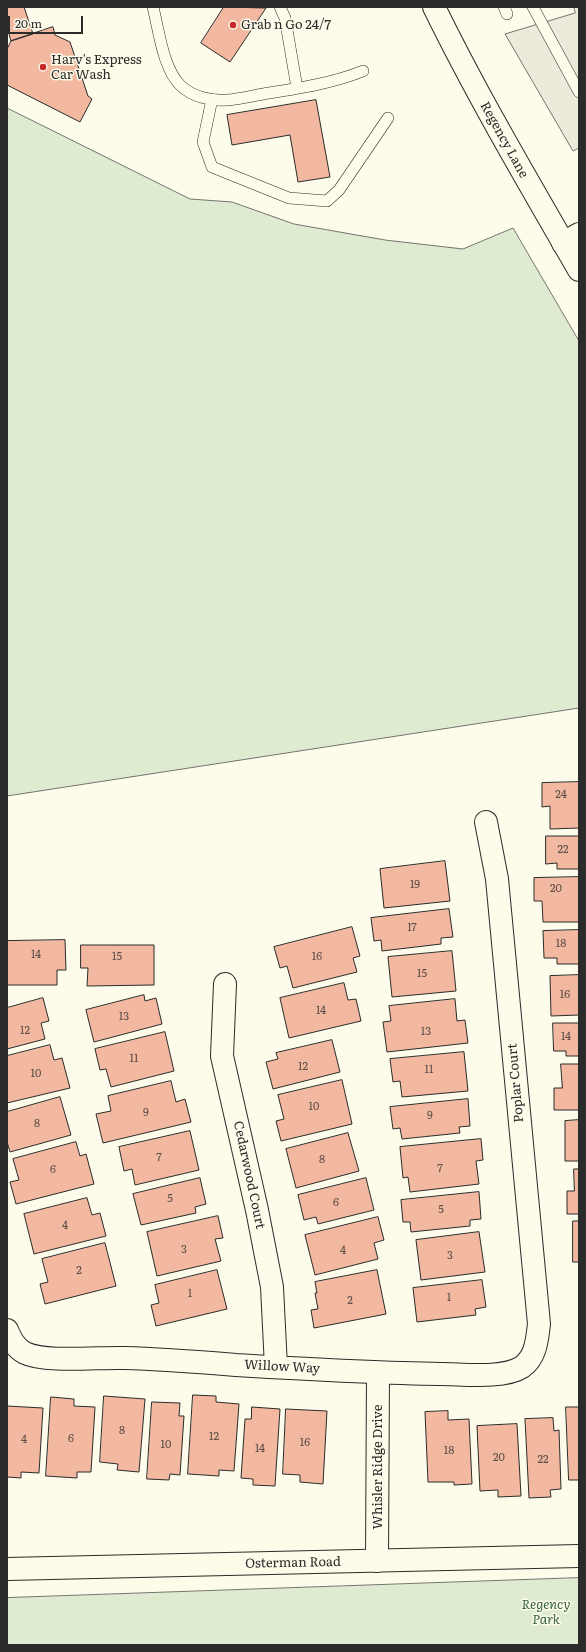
<!DOCTYPE html>
<html>
<head>
<meta charset="utf-8">
<style>
	body { margin:0 }
	#map { position:relative; width:586px; height:1652px; overflow:hidden; background:#fdfbea; font-family:Literata,serif }
	canvas { display:block }
	.frame { position:absolute; inset:0; border:8px solid #2b2b2b; pointer-events:none }
	.scale { position:absolute; left:8px; top:16px; width:75px; height:18px; box-sizing:border-box; border:2px solid #2b2b2b; border-top:0; padding-left:5px; font-size:12px; line-height:14px; white-space:nowrap; color:#2b2b2b; -webkit-text-stroke:3px #fdfbea; paint-order:stroke }
</style>
</head>
<body>
<div id="map">
<canvas width="586" height="1652"></canvas>
<div class="frame"></div>
<div class="scale">20 m</div>
</div>
<script>
const context = document.querySelector('canvas').getContext('2d');
context.lineJoin = 'round';
function fill(path, color) { context.fillStyle = color; context.fill(path, 'evenodd'); }
function trace(path, color, width, dash) { context.strokeStyle = color; context.lineWidth = width; context.lineCap = dash ? 'butt' : 'round'; context.setLineDash(dash || []); context.stroke(path); }
function drawText(font, color, halo, rows, align = 'center') {
  context.font = font + ' Literata,serif'; context.lineWidth = 3; context.setLineDash([]); context.textBaseline = 'middle'; context.strokeStyle = halo; context.fillStyle = color; for (const [text, x, y, turn = 0] of rows) {
    context.save(); context.translate(x, y); context.rotate((+turn || 0) * Math.PI / 180); context.textAlign = isNaN(turn) ? turn : align; if (halo) context.strokeText(text, 0, 0); context.fillText(text, 0, 0); context.restore();
  }
}
const green = new Path2D(`
	M 7,108 L 190,199 L 232,202 L 294,224 L 385,240 L 463,249 L 513,228 L 579,341 L 579,708 L 7,796 Z
	M 579,1578 L 579,1645 L 7,1645 L 7,1598 Z`);
fill(green, '#deebd1');
trace(green, '#74746e', 1);
const parking = new Path2D(`
	M 574,7 L 579,7 L 579,148 L 573,151 L 505,34 L 575,13 Z`);
fill(parking, '#eceadb');
trace(parking, '#74746e', 1);
const building = new Path2D(`
	M 7,7 L 24,7 L 33,34 L 11,41 L 7,27 Z
	M 224,7 L 266,8 L 230,62 L 201,43 Z
	M 53,27 L 55,35 L 70,42 L 88,96 L 92,99 L 80,122 L 7,85 L 7,49 L 11,41 Z
	M 316,100 L 330,177 L 298,182 L 290,135 L 232,145 L 227,115 Z
	M 579,782 L 579,828 L 550,829 L 550,806 L 542,807 L 542,783 Z
	M 546,836 L 579,836 L 579,869 L 557,869 L 557,863 L 546,864 Z
	M 445,861 L 450,901 L 384,908 L 380,869 Z
	M 579,877 L 579,922 L 543,922 L 542,901 L 534,901 L 534,878 Z
	M 449,909 L 453,937 L 441,938 L 441,944 L 382,951 L 381,940 L 374,941 L 371,918 Z
	M 352,927 L 360,956 L 353,958 L 357,972 L 293,988 L 287,966 L 280,968 L 274,947 Z
	M 579,930 L 579,964 L 557,964 L 557,958 L 544,958 L 543,931 Z
	M 65,940 L 66,970 L 57,970 L 57,985 L 7,985 L 7,941 Z
	M 81,945 L 154,945 L 154,985 L 87,986 L 88,968 L 81,968 Z
	M 452,951 L 456,991 L 392,997 L 388,957 Z
	M 579,975 L 579,1015 L 551,1016 L 550,976 Z
	M 344,983 L 348,1000 L 356,999 L 361,1021 L 289,1038 L 280,998 Z
	M 144,995 L 145,1001 L 156,998 L 162,1024 L 94,1042 L 86,1010 Z
	M 43,998 L 49,1021 L 41,1023 L 45,1039 L 7,1049 L 7,1008 Z
	M 455,999 L 457,1021 L 465,1020 L 468,1043 L 387,1052 L 383,1022 L 391,1021 L 389,1006 Z
	M 553,1023 L 579,1023 L 579,1056 L 566,1056 L 566,1051 L 554,1051 Z
	M 165,1032 L 174,1071 L 111,1087 L 106,1069 L 100,1070 L 95,1049 Z
	M 332,1040 L 340,1072 L 273,1089 L 266,1062 L 278,1059 L 276,1053 Z
	M 50,1045 L 54,1060 L 62,1058 L 70,1088 L 7,1103 L 7,1056 Z
	M 464,1052 L 468,1091 L 402,1097 L 400,1081 L 393,1082 L 390,1059 Z
	M 561,1064 L 579,1064 L 579,1110 L 554,1110 L 554,1088 L 562,1088 Z
	M 342,1080 L 352,1124 L 281,1141 L 276,1121 L 284,1119 L 278,1095 Z
	M 171,1081 L 176,1102 L 185,1099 L 191,1122 L 103,1143 L 96,1114 L 111,1111 L 108,1096 Z
	M 60,1097 L 71,1135 L 10,1152 L 7,1142 L 7,1112 Z
	M 468,1099 L 470,1126 L 459,1127 L 460,1133 L 402,1139 L 400,1128 L 393,1129 L 390,1107 Z
	M 579,1120 L 579,1161 L 565,1161 L 565,1121 Z
	M 190,1131 L 199,1170 L 135,1185 L 132,1169 L 124,1171 L 119,1147 Z
	M 348,1133 L 359,1171 L 296,1188 L 286,1149 Z
	M 481,1139 L 483,1160 L 476,1161 L 479,1184 L 410,1192 L 408,1177 L 403,1178 L 400,1147 Z
	M 76,1142 L 80,1156 L 86,1154 L 94,1184 L 16,1204 L 10,1182 L 19,1180 L 13,1159 Z
	M 574,1169 L 579,1169 L 579,1214 L 567,1214 L 567,1191 L 574,1191 Z
	M 200,1178 L 206,1204 L 195,1207 L 196,1213 L 141,1225 L 133,1194 Z
	M 366,1178 L 374,1210 L 318,1224 L 316,1217 L 304,1220 L 298,1195 Z
	M 479,1192 L 481,1219 L 470,1220 L 470,1226 L 411,1232 L 410,1222 L 403,1222 L 401,1200 Z
	M 87,1198 L 92,1215 L 100,1213 L 106,1236 L 34,1254 L 24,1214 Z
	M 218,1216 L 223,1238 L 215,1239 L 221,1261 L 157,1276 L 147,1232 Z
	M 378,1217 L 384,1240 L 374,1243 L 378,1259 L 315,1275 L 305,1235 Z
	M 573,1221 L 579,1221 L 579,1262 L 573,1262 Z
	M 479,1232 L 485,1272 L 421,1280 L 416,1240 Z
	M 105,1243 L 116,1286 L 45,1304 L 40,1284 L 48,1282 L 42,1259 Z
	M 217,1270 L 227,1309 L 156,1326 L 151,1305 L 159,1303 L 155,1285 Z
	M 377,1270 L 386,1314 L 314,1328 L 311,1310 L 318,1309 L 315,1293 L 317,1293 L 315,1282 Z
	M 482,1280 L 486,1307 L 475,1309 L 476,1315 L 417,1322 L 413,1288 Z
	M 193,1395 L 216,1396 L 216,1402 L 239,1404 L 234,1471 L 219,1470 L 219,1476 L 188,1474 Z
	M 104,1396 L 145,1399 L 139,1472 L 117,1470 L 118,1464 L 100,1462 Z
	M 51,1397 L 74,1399 L 74,1406 L 95,1407 L 91,1472 L 77,1472 L 77,1478 L 46,1476 Z
	M 152,1402 L 180,1403 L 179,1416 L 184,1416 L 180,1475 L 170,1474 L 169,1480 L 147,1479 Z
	M 7,1406 L 43,1408 L 39,1473 L 21,1472 L 21,1478 L 7,1477 Z
	M 252,1407 L 280,1409 L 275,1486 L 253,1485 L 253,1479 L 241,1478 L 245,1419 L 251,1419 Z
	M 566,1407 L 579,1407 L 579,1480 L 569,1480 Z
	M 286,1409 L 327,1411 L 323,1484 L 300,1482 L 300,1475 L 283,1474 Z
	M 448,1411 L 448,1420 L 469,1419 L 472,1484 L 454,1485 L 454,1482 L 428,1482 L 425,1412 Z
	M 553,1418 L 554,1431 L 559,1430 L 561,1489 L 550,1490 L 551,1497 L 529,1498 L 525,1419 Z
	M 517,1424 L 521,1496 L 498,1497 L 498,1490 L 480,1491 L 477,1426 Z`);
fill(building, '#f2b8a0');
trace(building, '#2b2b2b', 1);
const service = new Path2D(`
	M 153,7 C 159,31 163,69 181,86 C 193,97 211,101 227,100 C 241,99 255,95 269,93 C 301,88 333,83 363,71
	M 280,7 L 285,18 L 297,88
	M 504,7 L 507,14
	M 534,7 L 533,7 L 579,92
	M 212,99 L 203,142 L 212,167 L 289,198 L 327,201 L 339,190 L 388,118`);
const minor = new Path2D(`
	M 563,243 L 579,234
	M 225,984 L 222,1056 L 257,1210 L 272,1287 L 276,1367
	M 7,1330 C 11,1339 15,1348 25,1353 C 45,1363 100,1357 124,1358 C 161,1359 199,1362 236,1365 C 304,1369 373,1373 441,1374 C 463,1374 503,1379 522,1367 C 536,1357 537,1340 539,1324 L 497,879 L 486,822
	M 377,1561 L 378,1373`);
const tertiary = new Path2D(`
	M 434,7 C 478,97 529,183 579,270
	M 7,1569 L 579,1556`);
trace(service, '#2b2b2b', 12);
trace(minor, '#2b2b2b', 24);
trace(tertiary, '#2b2b2b', 24);
trace(service, '#fdfbea', 11);
trace(minor, '#fdfbea', 22);
trace(tertiary, '#fdfbea', 22);
for (const [x, y, r, color] of [
	[233,25,4,"#c62828"],
	[43,67,4,"#c62828"]
]) { const dot = new Path2D(); dot.arc(x, y, r, 0, 2 * Math.PI); context.fillStyle = color; context.fill(dot); trace(dot, '#fdfbea', 1.5); }
drawText('11px', '#5d4e48', null, [
	["24",561,795],
	["22",563,850],
	["19",415,885],
	["20",556,889],
	["17",412,928],
	["18",561,944],
	["14",36,955],
	["15",117,957],
	["16",317,957],
	["15",422,974],
	["16",565,995],
	["14",321,1011],
	["13",124,1017],
	["12",25,1031],
	["13",426,1032],
	["14",566,1037],
	["11",134,1059],
	["12",303,1067],
	["11",429,1070],
	["10",36,1074],
	["10",314,1107],
	["9",146,1113],
	["9",430,1116],
	["8",37,1124],
	["7",159,1158],
	["8",322,1160],
	["7",440,1169],
	["6",53,1170],
	["5",170,1199],
	["6",336,1203],
	["5",441,1210],
	["4",65,1226],
	["3",184,1250],
	["4",343,1251],
	["3",450,1256],
	["2",79,1271],
	["1",190,1294],
	["1",449,1298],
	["2",350,1301],
	["8",122,1431],
	["12",214,1437],
	["6",71,1439],
	["4",24,1440],
	["16",305,1443],
	["10",166,1445],
	["14",260,1449],
	["18",449,1451],
	["20",499,1458],
	["22",543,1460]
]);
drawText('13px', '#2b2b2b', '#fdfbea', [
	["Grab n Go 24/7",241,25],
	["Harv's Express",51,60],
	["Car Wash",51,75]
], 'left');
drawText('13px', '#2b2b2b', '#fdfbea', [
	["Regency Lane",504,140,61],
	["Poplar Court",516,1083,-95],
	["Cedarwood Court",249,1175,78],
	["Willow Way",282,1367,3],
	["Whisler Ridge Drive",378,1467,-90],
	["Osterman Road",293,1563,-1]
]);
drawText('italic 13px', '#34623c', '#fdfbea', [
	["Regency",546,1605],
	["Park",546,1620]
]);
</script>
</body>
</html>
